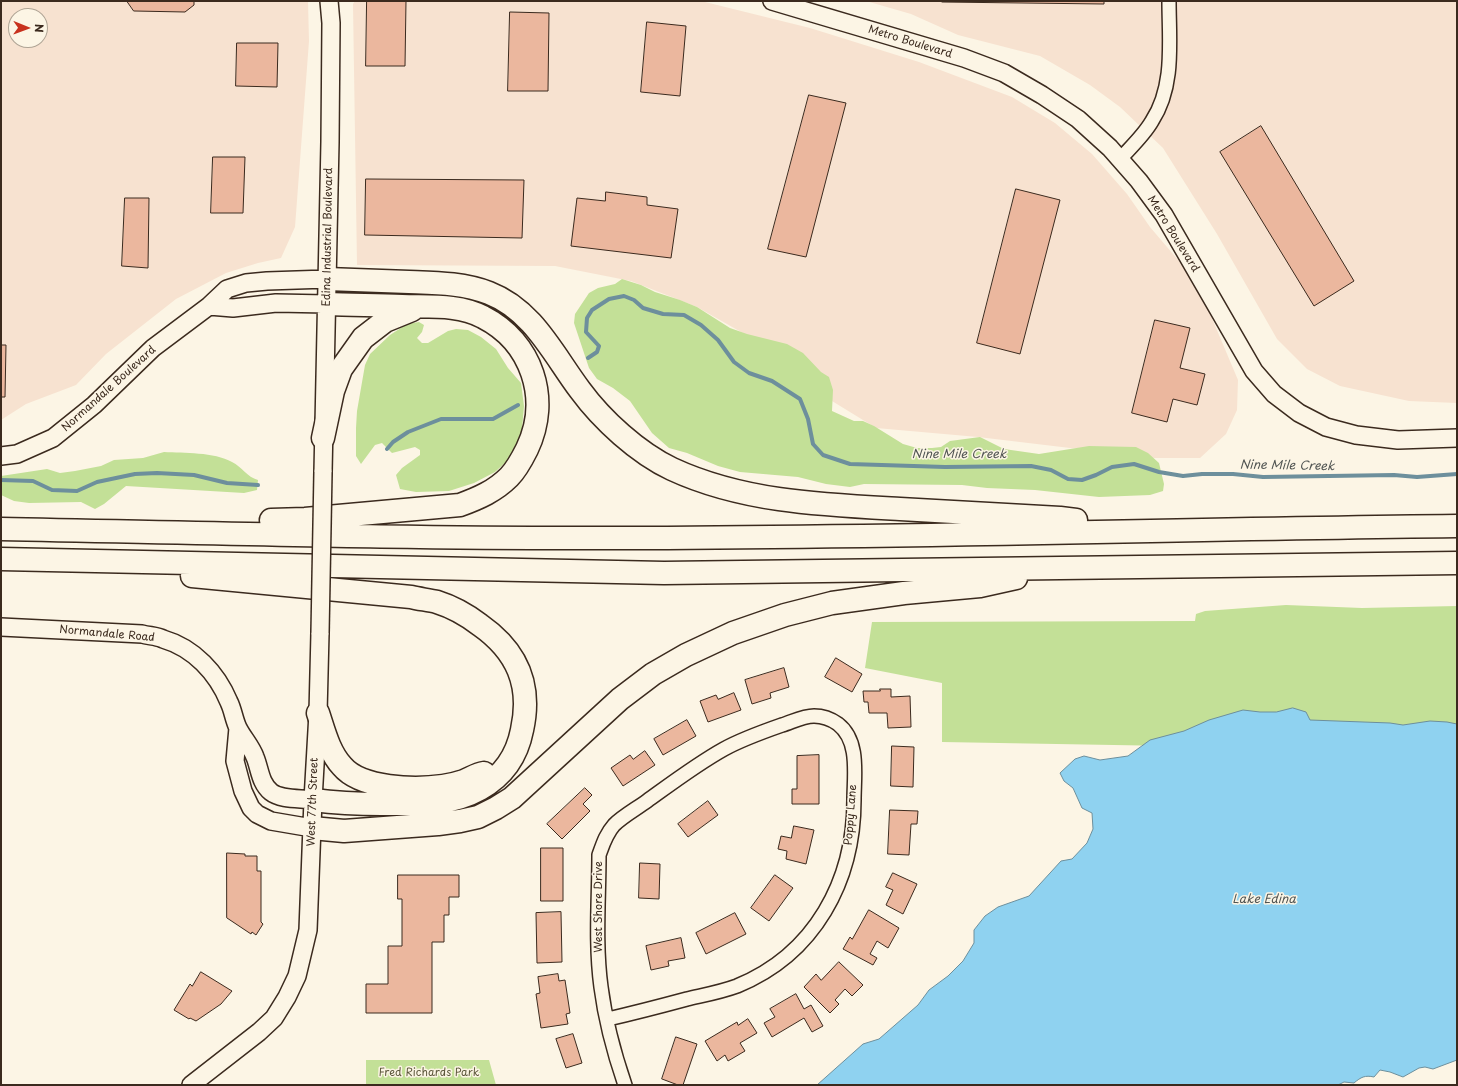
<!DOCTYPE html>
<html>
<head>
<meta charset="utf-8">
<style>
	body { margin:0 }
	#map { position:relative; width:1458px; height:1086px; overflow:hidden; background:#fcf5e5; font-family:"Playpen Sans",sans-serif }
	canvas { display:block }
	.frame { position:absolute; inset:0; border:2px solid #3b2a1e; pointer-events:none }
	.north { position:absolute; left:8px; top:8px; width:40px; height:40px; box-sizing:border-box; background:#fcf5e5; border:1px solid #afa495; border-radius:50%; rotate:91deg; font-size:11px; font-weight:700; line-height:16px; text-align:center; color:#3b2a1e }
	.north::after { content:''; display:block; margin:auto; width:14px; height:18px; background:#c8321e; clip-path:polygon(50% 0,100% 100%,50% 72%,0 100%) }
</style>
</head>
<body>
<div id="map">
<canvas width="1458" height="1086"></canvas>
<div class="frame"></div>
<div class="north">N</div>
</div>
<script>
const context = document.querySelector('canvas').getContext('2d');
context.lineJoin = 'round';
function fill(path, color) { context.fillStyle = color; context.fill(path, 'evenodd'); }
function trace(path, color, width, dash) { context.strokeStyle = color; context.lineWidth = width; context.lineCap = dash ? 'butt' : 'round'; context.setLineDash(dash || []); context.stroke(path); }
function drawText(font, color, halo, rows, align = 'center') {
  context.font = font + ' "Playpen Sans",sans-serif'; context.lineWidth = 3; context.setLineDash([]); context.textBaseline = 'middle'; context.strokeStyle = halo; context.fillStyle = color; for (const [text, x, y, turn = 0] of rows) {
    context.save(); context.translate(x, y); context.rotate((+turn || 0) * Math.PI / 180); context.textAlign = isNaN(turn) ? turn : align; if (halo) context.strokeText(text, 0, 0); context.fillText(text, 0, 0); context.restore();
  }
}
fill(new Path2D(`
	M 1,1 L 308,1 L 309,41 L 295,227 L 281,258 L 258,263 L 226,273 L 176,299 L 106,354 L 76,385 L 26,404 L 1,420 ZM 16,16 L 40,16 L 40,40 L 16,40 Z
	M 355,1 L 701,1 L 810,28 L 919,62 L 1012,97 L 1055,123 L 1092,154 L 1127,194 L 1150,227 L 1184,267 L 1200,290 L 1238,380 L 1237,410 L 1226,434 L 1200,458 L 1154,458 L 978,437 L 876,428 L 832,401 L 825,375 L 741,332 L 697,307 L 631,281 L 555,266 L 357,265 L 353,4 Z
	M 866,1 L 1457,1 L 1457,403 L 1409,401 L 1340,386 L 1307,369 L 1277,339 L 1217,234 L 1163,148 L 1120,107 L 1090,85 L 1040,56 L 958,35 L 911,14 Z`), '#f7e2d0');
fill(new Path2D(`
	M 622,279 L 641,285 L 655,292 L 680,300 L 697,307 L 730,328 L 747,334 L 787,344 L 803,353 L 821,372 L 829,377 L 833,390 L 832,411 L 854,421 L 863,421 L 874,426 L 903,444 L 917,448 L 932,448 L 941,447 L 950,441 L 980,437 L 1004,449 L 1039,454 L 1089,446 L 1136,447 L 1148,453 L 1159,463 L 1164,484 L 1163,491 L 1150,495 L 1099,497 L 1035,490 L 987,488 L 962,485 L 864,484 L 850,487 L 826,484 L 798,477 L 740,472 L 718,466 L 687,453 L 669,448 L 652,433 L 630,401 L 613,388 L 597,379 L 589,368 L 574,323 L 575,314 L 589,293 L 598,288 L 615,284 Z
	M 419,322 L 424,325 L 422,332 L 417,338 L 422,343 L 428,343 L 448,331 L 456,329 L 468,330 L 481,337 L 496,349 L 508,368 L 521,383 L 524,406 L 522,429 L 520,437 L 507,461 L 495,472 L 474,483 L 449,491 L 416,492 L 400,489 L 396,475 L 402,468 L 420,455 L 420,450 L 415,447 L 392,453 L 382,443 L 375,445 L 361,464 L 356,456 L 356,428 L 357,411 L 365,365 L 370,354 L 390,335 L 407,324 Z
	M 164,452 C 184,453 214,452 232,462 C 242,467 247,477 258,480 L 257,490 L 244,493 L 126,486 L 104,504 L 95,509 L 81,502 L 29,503 L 14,501 L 1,495 L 1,476 L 47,469 L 60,473 L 75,471 L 101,466 L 114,460 L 143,458 Z
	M 1286,605 L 1362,608 L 1457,606 L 1457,751 L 942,742 L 942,683 L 865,668 L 872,622 L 1195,621 L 1196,614 L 1205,611 Z
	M 366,1060 L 489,1060 L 496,1085 L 366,1085 Z`), '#c3e097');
const water = new Path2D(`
	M 1293,708 L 1306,712 L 1310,720 L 1390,723 L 1403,725 L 1430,721 L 1447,722 L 1457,724 L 1457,1060 L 1433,1069 L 1425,1067 L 1419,1068 L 1403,1077 L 1390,1072 L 1380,1070 L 1374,1077 C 1365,1075 1361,1077 1354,1083 L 1344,1082 L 1338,1085 L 817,1085 L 863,1044 L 879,1039 L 918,1005 L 929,990 L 948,976 L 963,961 L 974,943 L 974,930 L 985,916 L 998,907 L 1029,896 L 1061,861 L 1072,859 L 1087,843 L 1093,829 L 1092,813 L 1082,808 L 1073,788 L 1064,781 L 1060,773 L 1075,759 L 1084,756 L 1100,760 L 1128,756 L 1150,740 L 1184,731 L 1209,720 L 1243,710 L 1260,712 L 1276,712 Z`);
fill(water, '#8fd2f0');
trace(water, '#6d8f9c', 1);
trace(new Path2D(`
	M 588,358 L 597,352 L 599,346 L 586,332 L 587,318 L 592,310 L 609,299 L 624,296 L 634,300 L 643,308 L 663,314 L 684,315 L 701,325 L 718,340 L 734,362 L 749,373 L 772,381 L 800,399 L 808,419 L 813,444 L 823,455 L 850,464 L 945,467 L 1031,466 L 1051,470 L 1068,479 L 1082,480 L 1096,475 L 1112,467 L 1134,464 L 1159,472 L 1183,476 L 1202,474 L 1233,474 L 1263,477 L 1394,475 L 1417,477 L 1457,474
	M 387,449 L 393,442 L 408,432 L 441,419 L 493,419 L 518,405
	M 1,480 L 33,481 L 52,490 L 77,491 L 97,482 L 135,474 L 157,473 L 194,475 L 227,483 L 258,485`), '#6d8f9c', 4);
const building = new Path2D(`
	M 127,1 L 194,1 L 194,5 L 185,12 L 134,11 Z
	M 367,1 L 406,1 L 405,66 L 366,66 Z
	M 942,1 L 1104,1 L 1104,4 L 942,2 Z
	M 510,12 L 549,13 L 548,91 L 508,91 Z
	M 647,22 L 686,26 L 680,96 L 641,92 Z
	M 237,43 L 278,43 L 277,87 L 236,86 Z
	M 809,95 L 846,103 L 806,257 L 768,249 Z
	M 1261,126 L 1354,281 L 1314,306 L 1220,152 Z
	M 213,157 L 245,157 L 243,213 L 211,213 Z
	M 366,179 L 524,180 L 522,238 L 365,235 Z
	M 1016,189 L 1060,200 L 1020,354 L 977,343 Z
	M 606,192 L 647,197 L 647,205 L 678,209 L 671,258 L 571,246 L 577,198 L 605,201 Z
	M 125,198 L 149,198 L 148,268 L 122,266 Z
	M 1155,320 L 1190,328 L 1180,368 L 1205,374 L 1197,405 L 1173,399 L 1167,422 L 1132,413 Z
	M 1,345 L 6,345 L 5,397 L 1,397 Z
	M 836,658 L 862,674 L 852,692 L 825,677 Z
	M 784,668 L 789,687 L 770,693 L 771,698 L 752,704 L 745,680 Z
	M 880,689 L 891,689 L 891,697 L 910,696 L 911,727 L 888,728 L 887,713 L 869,713 L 868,702 L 864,702 L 863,691 L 880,691 Z
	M 734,693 L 741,710 L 708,722 L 700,701 L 716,695 L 718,699 Z
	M 687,720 L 696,736 L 663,755 L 654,739 Z
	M 892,746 L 914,747 L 913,787 L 891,786 Z
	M 645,751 L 655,765 L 623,786 L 611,768 L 630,755 L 633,759 Z
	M 819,755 L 819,804 L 792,804 L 792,789 L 797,789 L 797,756 Z
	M 585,788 L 592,795 L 583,804 L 590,811 L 562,839 L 547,824 Z
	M 708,801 L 718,815 L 688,837 L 678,824 Z
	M 890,810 L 918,811 L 917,824 L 911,824 L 909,855 L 888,854 Z
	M 794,826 L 814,830 L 806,864 L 786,859 L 787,851 L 778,849 L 781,836 L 791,838 Z
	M 541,848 L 563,848 L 563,901 L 541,901 Z
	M 227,853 L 245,854 L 245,856 L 257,856 L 257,871 L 261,871 L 261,922 L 263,924 L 256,935 L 252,932 L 251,934 L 227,918 Z
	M 640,863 L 660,864 L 659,899 L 639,898 Z
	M 893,873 L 917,884 L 903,914 L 886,905 L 893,890 L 886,887 Z
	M 398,875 L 459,875 L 459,897 L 449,897 L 449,915 L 444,915 L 444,942 L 432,942 L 432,1013 L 366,1013 L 366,984 L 388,984 L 388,946 L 402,946 L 402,899 L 398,899 Z
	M 775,875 L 793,888 L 769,921 L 751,908 Z
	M 869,910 L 899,928 L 888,948 L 877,941 L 870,954 L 877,958 L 873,965 L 843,949 L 850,937 L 852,939 Z
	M 561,912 L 562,962 L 537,963 L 536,913 Z
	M 735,913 L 746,934 L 706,954 L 696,933 Z
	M 681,938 L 685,958 L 668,961 L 669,966 L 651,970 L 646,946 Z
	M 839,962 L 863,985 L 852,996 L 845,989 L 835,1000 L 839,1004 L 830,1013 L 804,987 L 816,974 L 821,980 Z
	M 201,972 L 232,991 L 221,1004 L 196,1021 L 190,1018 L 189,1019 L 174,1010 L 190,984 L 192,986 Z
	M 558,974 L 559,981 L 565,980 L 570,1013 L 566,1014 L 568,1024 L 541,1028 L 536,994 L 540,993 L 538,977 Z
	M 796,994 L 804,1009 L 811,1005 L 823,1026 L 812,1032 L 804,1018 L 772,1037 L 764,1023 L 775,1017 L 770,1009 Z
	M 748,1019 L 757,1033 L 740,1043 L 745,1051 L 728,1061 L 725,1055 L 717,1061 L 705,1041 L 737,1022 L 738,1025 Z
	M 573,1034 L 582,1063 L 566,1068 L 556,1039 Z
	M 676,1037 L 697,1044 L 683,1085 L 678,1085 L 662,1079 Z`);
fill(building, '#ebb79e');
trace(building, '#3b2a1e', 1);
const minor = new Path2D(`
	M 1120,159 C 1131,147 1144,135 1152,121 C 1175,86 1169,41 1169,1
	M 608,1019 C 634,1013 661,1006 687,999 C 704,995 721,992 737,986 C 815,954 854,881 854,800 C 854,775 860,741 838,724 C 831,719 823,716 814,716 C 803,716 792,722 782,725 C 762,732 742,739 724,749 C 697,764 672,783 647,801 C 636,809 623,816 614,825 C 606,834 603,844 599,855 C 599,898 595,943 601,987 C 605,1018 615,1056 625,1085`);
const tertiary = new Path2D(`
	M 772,1 L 964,58 L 1004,73 L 1042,95 L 1078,119 L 1110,148 L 1139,181 L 1164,215 L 1254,371 L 1274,394 L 1299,413 L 1326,427 L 1356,435 L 1398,440 L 1457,438
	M 209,306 L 233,308 L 276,303 L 327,304
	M 1,456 L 17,454 L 53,438 L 94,405 L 153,348 L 209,306 L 227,289 L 246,283 L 267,281 L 327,279
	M 323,472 L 330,142 L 331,23 L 329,1
	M 1,627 L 142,634 C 149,636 157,636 163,639 C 194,648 217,673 229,702 C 233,710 234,720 238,728 C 243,738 251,746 255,757 C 260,769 260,783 271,792 C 281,800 301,798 313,800
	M 238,728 L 235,761 L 243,791 L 251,808 L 257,814 L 271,821 L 312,828
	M 191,1085 L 259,1032 L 274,1018 L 287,997 L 297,976 L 308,930 L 313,800 L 318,713 L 320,633`);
const motorway = new Path2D(`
	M 327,279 C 354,280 381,281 409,282 C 436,283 463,283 489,293 C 533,310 553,354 580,390 C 602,420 638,453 672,469 C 743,502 824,505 900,509 C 954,512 1007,515 1060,518 L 1076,520
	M 323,438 L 333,391 L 341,369 L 363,338 L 385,321 L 412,310
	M 271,520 L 305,519 L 460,505 C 479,498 495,491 509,477 C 517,469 522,459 527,449 C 551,399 532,342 483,317 C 459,304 429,307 402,306 C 377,305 352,305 327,304
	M 1,529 C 208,533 416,539 623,538 C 901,538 1179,529 1457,526
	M 1,559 L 664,573 L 1457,563
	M 192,576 L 411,597 C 419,599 429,600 437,602 C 453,607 467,615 480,625 C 517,651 532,685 522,730 C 517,756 503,776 480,789 C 450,806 416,804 382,804 C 359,804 336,803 313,800
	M 318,713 C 324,731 329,752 342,766 C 361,789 415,790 443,786 C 450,785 458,783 464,781 C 471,778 477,774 484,773
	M 312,828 L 344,831 L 438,824 L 460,821 L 478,817 L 496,808 L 512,798 L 620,699 L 653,674 L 686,655 L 733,633 L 785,615 L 832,603 L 904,593 L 980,586 L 1016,578`);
trace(minor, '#3b2a1e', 16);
trace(tertiary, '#3b2a1e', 20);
trace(motorway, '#3b2a1e', 25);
trace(minor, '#fcf5e5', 13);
trace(tertiary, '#fcf5e5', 17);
trace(motorway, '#fcf5e5', 22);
const tertiaryBridge = new Path2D(`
	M 320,633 L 323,472`);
trace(tertiaryBridge, '#3b2a1e', 20, []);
trace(tertiaryBridge, '#fcf5e5', 17);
drawText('11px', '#3b2a1e', '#fcf5e5', [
	["Metro Boulevard",910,42,17],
	["Metro Boulevard",1173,234,58],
	["Edina Industrial Boulevard",328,237,-89],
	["Normandale Boulevard",109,389,-42],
	["Normandale Road",107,634,5],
	["West 77th Street",313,802,-88],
	["Poppy Lane",851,815,-86],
	["West Shore Drive",599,907,-90]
]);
drawText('11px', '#5d583c', '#fcf5e5', [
	["Fred Richards Park",429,1073]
]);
drawText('italic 12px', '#505452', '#fcf5e5', [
	["Nine Mile Creek",959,455],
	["Nine Mile Creek",1287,466,1],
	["Lake Edina",1264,900]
]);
</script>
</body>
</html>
